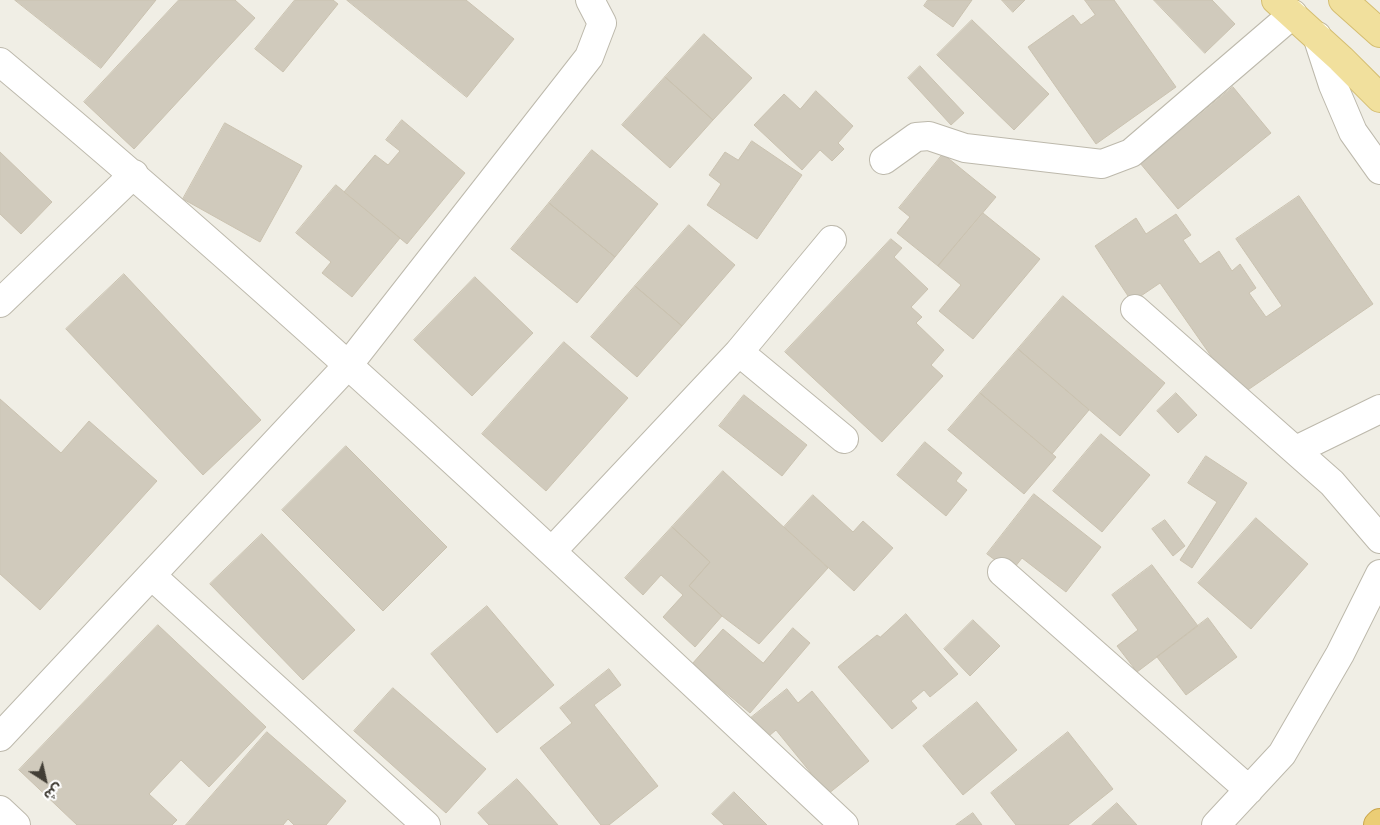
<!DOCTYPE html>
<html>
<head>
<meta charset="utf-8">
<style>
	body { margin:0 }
	#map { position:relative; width:1380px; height:825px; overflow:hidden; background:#f0eee5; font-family:Barlow,"Noto Sans Arabic",sans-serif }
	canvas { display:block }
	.north { position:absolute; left:20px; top:755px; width:50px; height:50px; -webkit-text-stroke:4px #fff; paint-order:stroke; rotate:145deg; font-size:14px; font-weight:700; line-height:20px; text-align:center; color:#423e36 }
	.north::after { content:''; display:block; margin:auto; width:18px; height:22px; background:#423e36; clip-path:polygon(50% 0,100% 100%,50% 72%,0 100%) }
</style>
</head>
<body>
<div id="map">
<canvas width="1380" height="825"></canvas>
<div class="north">ش</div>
</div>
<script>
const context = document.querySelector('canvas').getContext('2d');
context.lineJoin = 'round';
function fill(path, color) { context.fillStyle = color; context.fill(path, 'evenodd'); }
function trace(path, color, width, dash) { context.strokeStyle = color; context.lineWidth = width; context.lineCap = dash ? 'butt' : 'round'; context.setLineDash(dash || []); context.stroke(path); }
const building = new Path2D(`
	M 15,0 L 156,0 L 101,68 Z
	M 179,0 L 235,0 L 255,18 L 134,149 L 84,102 Z
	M 295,0 L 333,0 L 338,4 L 283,72 L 255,49 Z
	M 347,0 L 466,0 L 514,39 L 467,97 Z
	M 928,0 L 972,0 L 953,27 L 924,6 Z
	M 1002,0 L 1025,0 L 1013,12 Z
	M 1085,0 L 1114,0 L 1176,87 L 1096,144 L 1028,47 L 1073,15 L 1081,25 L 1095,15 Z
	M 1154,0 L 1212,0 L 1235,24 L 1205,53 Z
	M 972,20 L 1049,94 L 1014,130 L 937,55 Z
	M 704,34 L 752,78 L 713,120 L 665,77 Z
	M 920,66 L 964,113 L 951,125 L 908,78 Z
	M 665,77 L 713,120 L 670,168 L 622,125 Z
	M 1233,87 L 1271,133 L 1178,209 L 1140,163 Z
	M 816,91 L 853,126 L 838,143 L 844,149 L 832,161 L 820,150 L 802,170 L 754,125 L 784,94 L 800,109 Z
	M 402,120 L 465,173 L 407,244 L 344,192 L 375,155 L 388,165 L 400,151 L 386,140 Z
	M 225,123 L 302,166 L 260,242 L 183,199 Z
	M 752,141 L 802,175 L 757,239 L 707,205 L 721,184 L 709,175 L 725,152 L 738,160 Z
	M 592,150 L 658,204 L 615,257 L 549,203 Z
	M 0,152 L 52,202 L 21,234 L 0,214 Z
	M 943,154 L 996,197 L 938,266 L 897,233 L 910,217 L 899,208 Z
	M 336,185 L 400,238 L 352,297 L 322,273 L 331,262 L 296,233 Z
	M 1299,196 L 1373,304 L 1239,396 L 1160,283 L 1132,302 L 1095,246 L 1136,218 L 1146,234 L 1176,214 L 1191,235 L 1183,240 L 1200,264 L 1219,251 L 1232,271 L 1240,264 L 1256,288 L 1249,293 L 1266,317 L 1282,306 L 1236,239 Z
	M 549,203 L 615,257 L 577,303 L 511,249 Z
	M 983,213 L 1040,259 L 973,339 L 939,311 L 961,285 L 938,266 Z
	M 689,225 L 735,265 L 682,326 L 635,286 Z
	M 891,239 L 902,248 L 894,257 L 928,289 L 911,307 L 922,317 L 916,323 L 944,350 L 931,365 L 943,376 L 882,442 L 785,352 Z
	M 124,274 L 261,420 L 203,475 L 66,329 Z
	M 475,277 L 533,333 L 472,396 L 414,340 Z
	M 635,286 L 682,326 L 637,377 L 591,337 Z
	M 1063,296 L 1165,383 L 1120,436 L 1018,349 Z
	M 564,342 L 628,398 L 546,491 L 482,434 Z
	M 1018,349 L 1089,410 L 1052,454 L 980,393 Z
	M 980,393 L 1056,457 L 1024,494 L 948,430 Z
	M 1176,393 L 1197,415 L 1178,433 L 1157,411 Z
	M 744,395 L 807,445 L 782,476 L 719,426 Z
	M 0,399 L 61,453 L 89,421 L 157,481 L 40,610 L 0,574 Z
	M 1101,434 L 1150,475 L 1102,532 L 1053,491 Z
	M 925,442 L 962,473 L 956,481 L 967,490 L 946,516 L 897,475 Z
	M 346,446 L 447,547 L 383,611 L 282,510 Z
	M 1206,456 L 1247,483 L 1192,568 L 1180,560 L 1217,502 L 1188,483 Z
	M 723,471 L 828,568 L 759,644 L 722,616 L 689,586 L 710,562 L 672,527 Z
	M 1034,494 L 1101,547 L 1066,592 L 1022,558 L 1011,572 L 987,554 Z
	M 813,495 L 853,532 L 863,521 L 893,548 L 854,591 L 784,527 Z
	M 1256,518 L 1308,564 L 1251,629 L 1198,583 Z
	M 1165,520 L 1185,546 L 1173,556 L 1152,529 Z
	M 672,527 L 710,562 L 689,586 L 722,616 L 695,647 L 663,617 L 683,595 L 661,575 L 643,595 L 625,578 Z
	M 262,534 L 355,630 L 303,680 L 210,584 Z
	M 1152,565 L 1198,626 L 1137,672 L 1117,646 L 1138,630 L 1112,595 Z
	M 487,606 L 554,685 L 497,733 L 431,654 Z
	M 906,614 L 958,674 L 930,697 L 924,690 L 911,701 L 917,708 L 892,729 L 838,667 L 877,635 L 880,637 Z
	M 1208,618 L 1237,657 L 1186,695 L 1157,657 Z
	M 973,620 L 1000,646 L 970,676 L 944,649 Z
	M 158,625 L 266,727 L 209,787 L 181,760 L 149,794 L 177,820 L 172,825 L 77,825 L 19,770 Z
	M 793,628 L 810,643 L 750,713 L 692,664 L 723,629 L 763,663 Z
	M 609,669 L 621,685 L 594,705 L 658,786 L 609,825 L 601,825 L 540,748 L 572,723 L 560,708 Z
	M 393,688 L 486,769 L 446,813 L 354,731 Z
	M 787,689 L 798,703 L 812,691 L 869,761 L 828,794 L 776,730 L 763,741 L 747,721 Z
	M 977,702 L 1017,750 L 963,795 L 923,746 Z
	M 267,732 L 346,801 L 326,825 L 294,825 L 288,819 L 283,825 L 186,825 Z
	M 1068,732 L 1113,789 L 1068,825 L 1016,825 L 991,793 Z
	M 517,779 L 529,792 L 558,825 L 489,825 L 478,813 Z
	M 734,792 L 767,825 L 724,825 L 712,814 Z
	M 1117,803 L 1137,825 L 1092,825 Z
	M 973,813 L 982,825 L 956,825 Z`);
fill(building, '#d0cabc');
trace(building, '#cac2b0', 1);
const minor = new Path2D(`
	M 1317,36 L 1333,85 L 1353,132 L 1380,170
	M 0,62 C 292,306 567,565 844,825
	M 884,160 L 916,137 L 929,136 L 965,148 L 1102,164 L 1131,153 L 1293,14
	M 0,303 L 134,174
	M 1135,309 L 1332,483 L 1380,539
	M 739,352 L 844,439
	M 1296,450 L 1380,409
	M 552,551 L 739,352 L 832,240
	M 1002,572 L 1249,790
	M 152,576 L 426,825
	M 0,737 L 349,364 L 589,57 L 602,23 L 590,0
	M 0,810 L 16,825
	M 1216,825 L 1282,754 L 1340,654 L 1380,574`);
const major = new Path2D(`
	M 1276,0 L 1341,59 L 1380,98
	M 1343,0 L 1380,33`);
const highway = new Path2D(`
	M 1378,825 L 1380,823`);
trace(minor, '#bdb9ac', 30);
trace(major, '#d4bd70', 30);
trace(highway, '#c9a347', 30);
trace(minor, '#fff', 28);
trace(major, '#f1e09d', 28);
trace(highway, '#ebcd75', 28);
</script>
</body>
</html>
